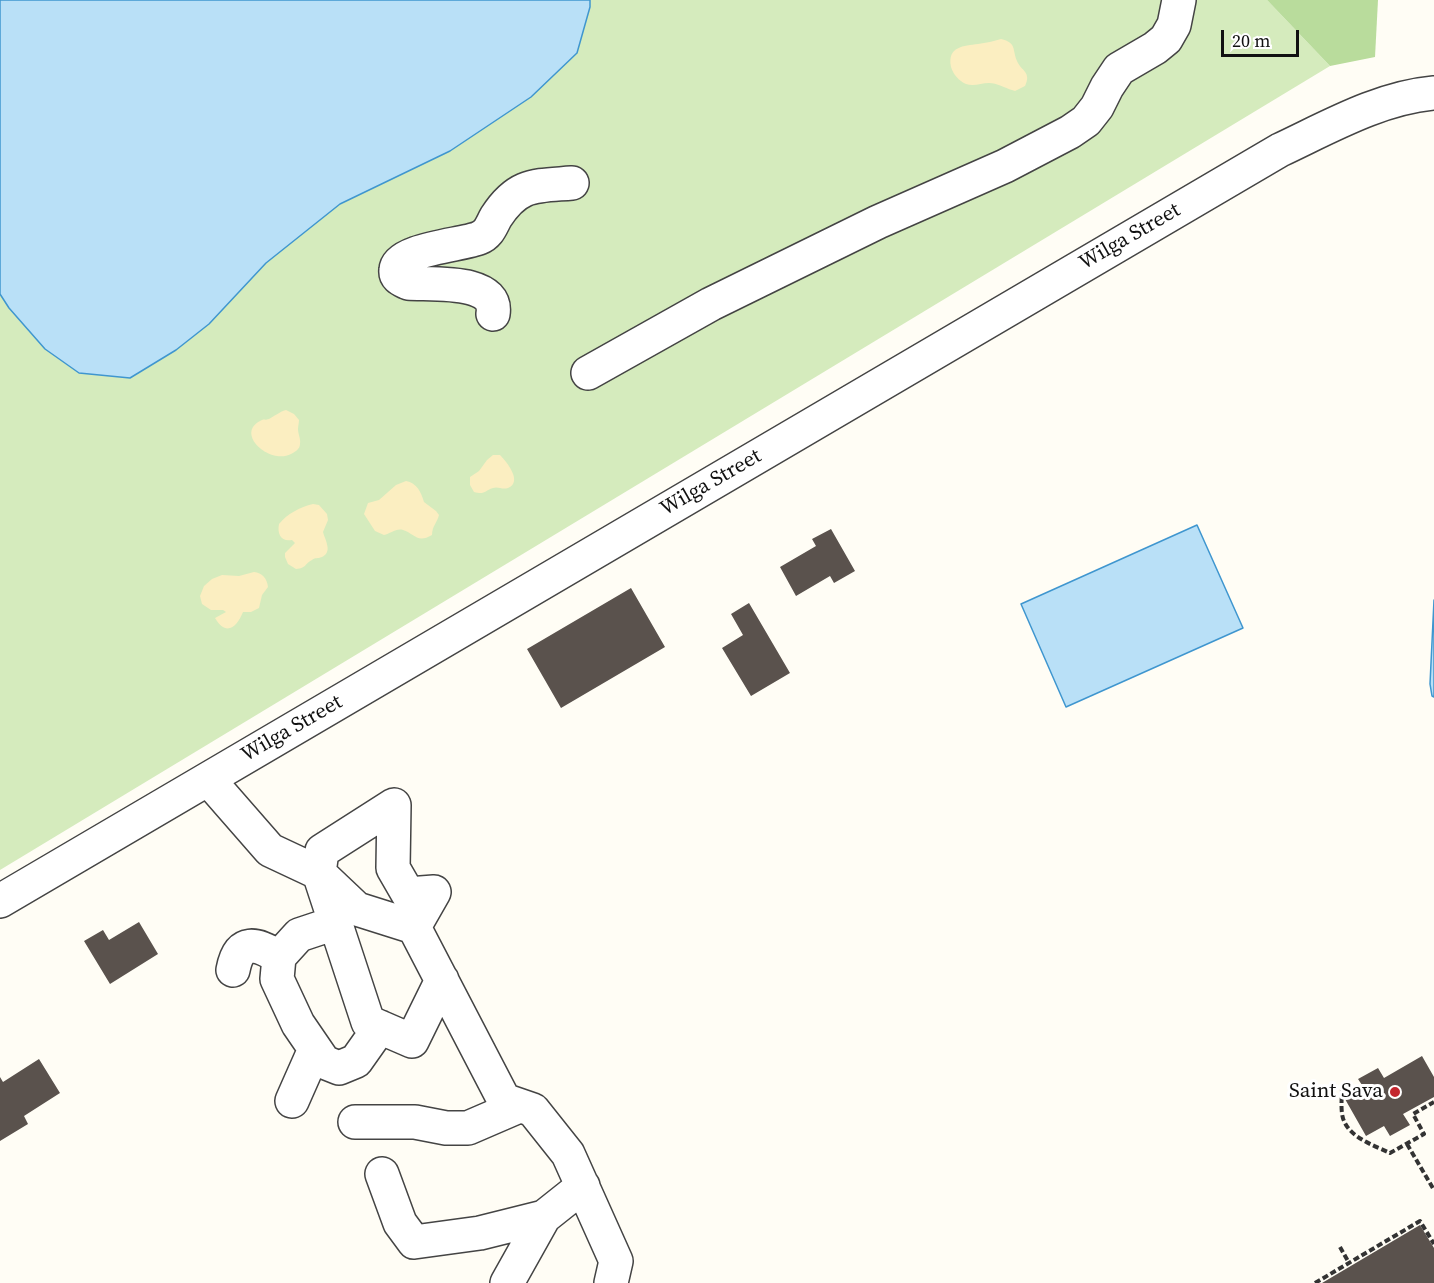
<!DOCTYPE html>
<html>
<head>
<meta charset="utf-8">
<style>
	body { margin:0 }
	#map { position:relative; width:1434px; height:1283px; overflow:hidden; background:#fffdf5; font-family:"Source Serif 4",serif }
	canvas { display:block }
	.scale { position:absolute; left:1221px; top:30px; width:78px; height:27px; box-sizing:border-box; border:3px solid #111; border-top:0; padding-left:8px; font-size:18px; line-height:21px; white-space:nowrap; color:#111; -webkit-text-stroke:4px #fff; paint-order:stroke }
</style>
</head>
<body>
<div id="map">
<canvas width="1434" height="1283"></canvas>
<div class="scale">20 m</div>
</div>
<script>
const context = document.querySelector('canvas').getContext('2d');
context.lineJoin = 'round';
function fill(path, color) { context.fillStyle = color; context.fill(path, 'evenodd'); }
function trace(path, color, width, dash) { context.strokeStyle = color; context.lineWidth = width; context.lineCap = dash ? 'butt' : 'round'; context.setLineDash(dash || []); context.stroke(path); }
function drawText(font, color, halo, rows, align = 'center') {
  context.font = font + ' "Source Serif 4",serif'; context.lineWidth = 6; context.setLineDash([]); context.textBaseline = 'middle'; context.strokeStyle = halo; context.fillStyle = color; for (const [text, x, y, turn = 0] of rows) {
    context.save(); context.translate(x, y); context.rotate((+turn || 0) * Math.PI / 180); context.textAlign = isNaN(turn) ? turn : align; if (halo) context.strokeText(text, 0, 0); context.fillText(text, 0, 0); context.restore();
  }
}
fill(new Path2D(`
	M 0,0 L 1267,0 L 1330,66 L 0,870 Z`), '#d5ebbd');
fill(new Path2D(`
	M 1267,0 L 1378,0 L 1375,57 L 1330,66 Z`), '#b9dc9c');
fill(new Path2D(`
	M 1001,39 C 1017,43 1012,49 1017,61 C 1021,71 1032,72 1025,86 L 1015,91 L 1012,90 C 1005,88 997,83 989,83 C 981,83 974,87 966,84 C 959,81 953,74 951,67 C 947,46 964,46 978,44 C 986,43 994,41 1001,39 Z
	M 286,410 L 294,414 L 299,420 C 299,423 298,426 298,429 C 298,434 301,439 300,444 C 300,449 295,452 291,454 C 270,465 235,434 260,421 C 266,418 263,421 269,419 C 275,416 279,412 286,410 Z
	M 493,455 L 500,455 C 507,462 523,482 508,488 C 502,490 498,486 493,488 C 484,491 485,495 474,492 L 470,485 L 470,477 L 479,471 L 487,460 Z
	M 406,481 C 417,483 421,492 424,502 L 436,511 L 439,515 C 437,523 432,526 432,535 C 417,544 414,533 403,530 C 396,528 390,534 384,535 L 375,531 L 364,514 L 368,503 L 379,500 L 396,485 Z
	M 313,504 L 319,505 L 327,514 L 328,520 L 323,532 C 325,540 333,552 322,557 C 317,559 316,557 312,560 C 304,564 307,568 296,569 L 288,564 L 285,557 L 285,553 L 295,543 L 292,540 C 281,542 277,534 279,524 C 287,514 300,507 313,504 Z
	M 254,572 C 262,573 267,578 268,587 L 262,595 L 259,608 L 251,612 L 243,612 C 237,627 226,637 215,618 L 226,612 L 223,610 L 211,610 L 202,604 L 200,596 L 204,586 L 212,579 L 222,575 L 239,576 Z`), '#fbeec1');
const water = new Path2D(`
	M 0,0 L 590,0 L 590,7 L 577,53 L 531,97 L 450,151 L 340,204 L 266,263 L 209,324 L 176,350 L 130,378 L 79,373 L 45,349 L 9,308 L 0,294 Z
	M 1197,525 L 1243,628 L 1066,707 L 1021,604 Z
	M 1434,600 L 1434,697 L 1432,696 L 1430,684 Z`);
fill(water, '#b9e0f7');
trace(water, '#3f96cf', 1.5);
fill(new Path2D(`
	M 831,529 L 855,571 L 834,583 L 830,576 L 796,596 L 780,567 L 816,546 L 812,539 Z
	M 631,588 L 665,647 L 561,708 L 527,649 Z
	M 749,603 L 790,673 L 751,696 L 722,648 L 743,635 L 731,614 Z
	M 139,922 L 158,954 L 110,984 L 84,941 L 103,930 L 109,940 Z
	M 1422,1056 L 1434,1077 L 1434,1097 L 1403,1114 L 1410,1125 L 1390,1136 L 1384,1126 L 1366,1136 L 1345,1099 L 1364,1088 L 1358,1079 L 1378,1068 L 1384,1078 Z
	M 39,1059 L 60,1093 L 24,1116 L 28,1124 L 0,1141 L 0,1077 L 3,1082 Z
	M 1420,1225 L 1434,1248 L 1434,1283 L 1322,1283 Z`), '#5a524d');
const minor = new Path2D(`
	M 493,314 C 499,278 429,285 408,283 C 402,280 395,278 396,270 C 397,249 463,245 479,238 C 489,234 491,226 496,217 C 518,183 535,186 572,183
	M 588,373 L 711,304 L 878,222 L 1005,166 L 1070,132 L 1086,121 L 1097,107 L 1107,87 L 1119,69 L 1155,48 L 1166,39 L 1174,25 L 1179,0
	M 208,779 L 270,850 L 319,873 L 357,909 L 414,927 L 504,1100 L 533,1110 L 568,1154 L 616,1261 L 611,1283
	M 0,901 L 1280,150 C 1329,127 1379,98 1434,93
	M 335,923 L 299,935 L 279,957 L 277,979 L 298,1024 L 324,1062 L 339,1068 L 356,1061 L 380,1027
	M 414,927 L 434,892 L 408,894 L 393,868 L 394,805 L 322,851 L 319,873 L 368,1022 L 412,1041 L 442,980
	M 233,970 C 239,938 256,943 279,957
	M 292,1101 L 315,1049
	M 355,1122 L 415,1122 L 446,1128 L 468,1128 L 519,1106
	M 382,1174 L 400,1223 L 414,1242 L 480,1233 L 544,1217 L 583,1186
	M 507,1283 L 544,1217`);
trace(minor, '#444', 36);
trace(new Path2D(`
	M 1342,1088 C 1342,1098 1340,1112 1344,1121 C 1351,1138 1375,1146 1390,1153 L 1424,1134 L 1413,1114 L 1434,1102
	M 1407,1144 L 1434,1190
	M 1340,1247 L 1349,1263
	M 1315,1283 L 1420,1221 L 1434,1244`), '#333', 4, [6, 3]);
trace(minor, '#fff', 33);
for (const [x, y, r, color] of [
	[1395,1092,6,"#c4262e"]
]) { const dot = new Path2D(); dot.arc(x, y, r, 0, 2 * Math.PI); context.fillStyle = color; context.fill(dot); trace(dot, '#fff', 2); }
drawText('21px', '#111', '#fff', [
	["Wilga Street",1130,237,-30],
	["Wilga Street",711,483,-30],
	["Wilga Street",292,729,-30]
]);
drawText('21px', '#111', '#fff', [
	["Saint Sava",1383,1092]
], 'right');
</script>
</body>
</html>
